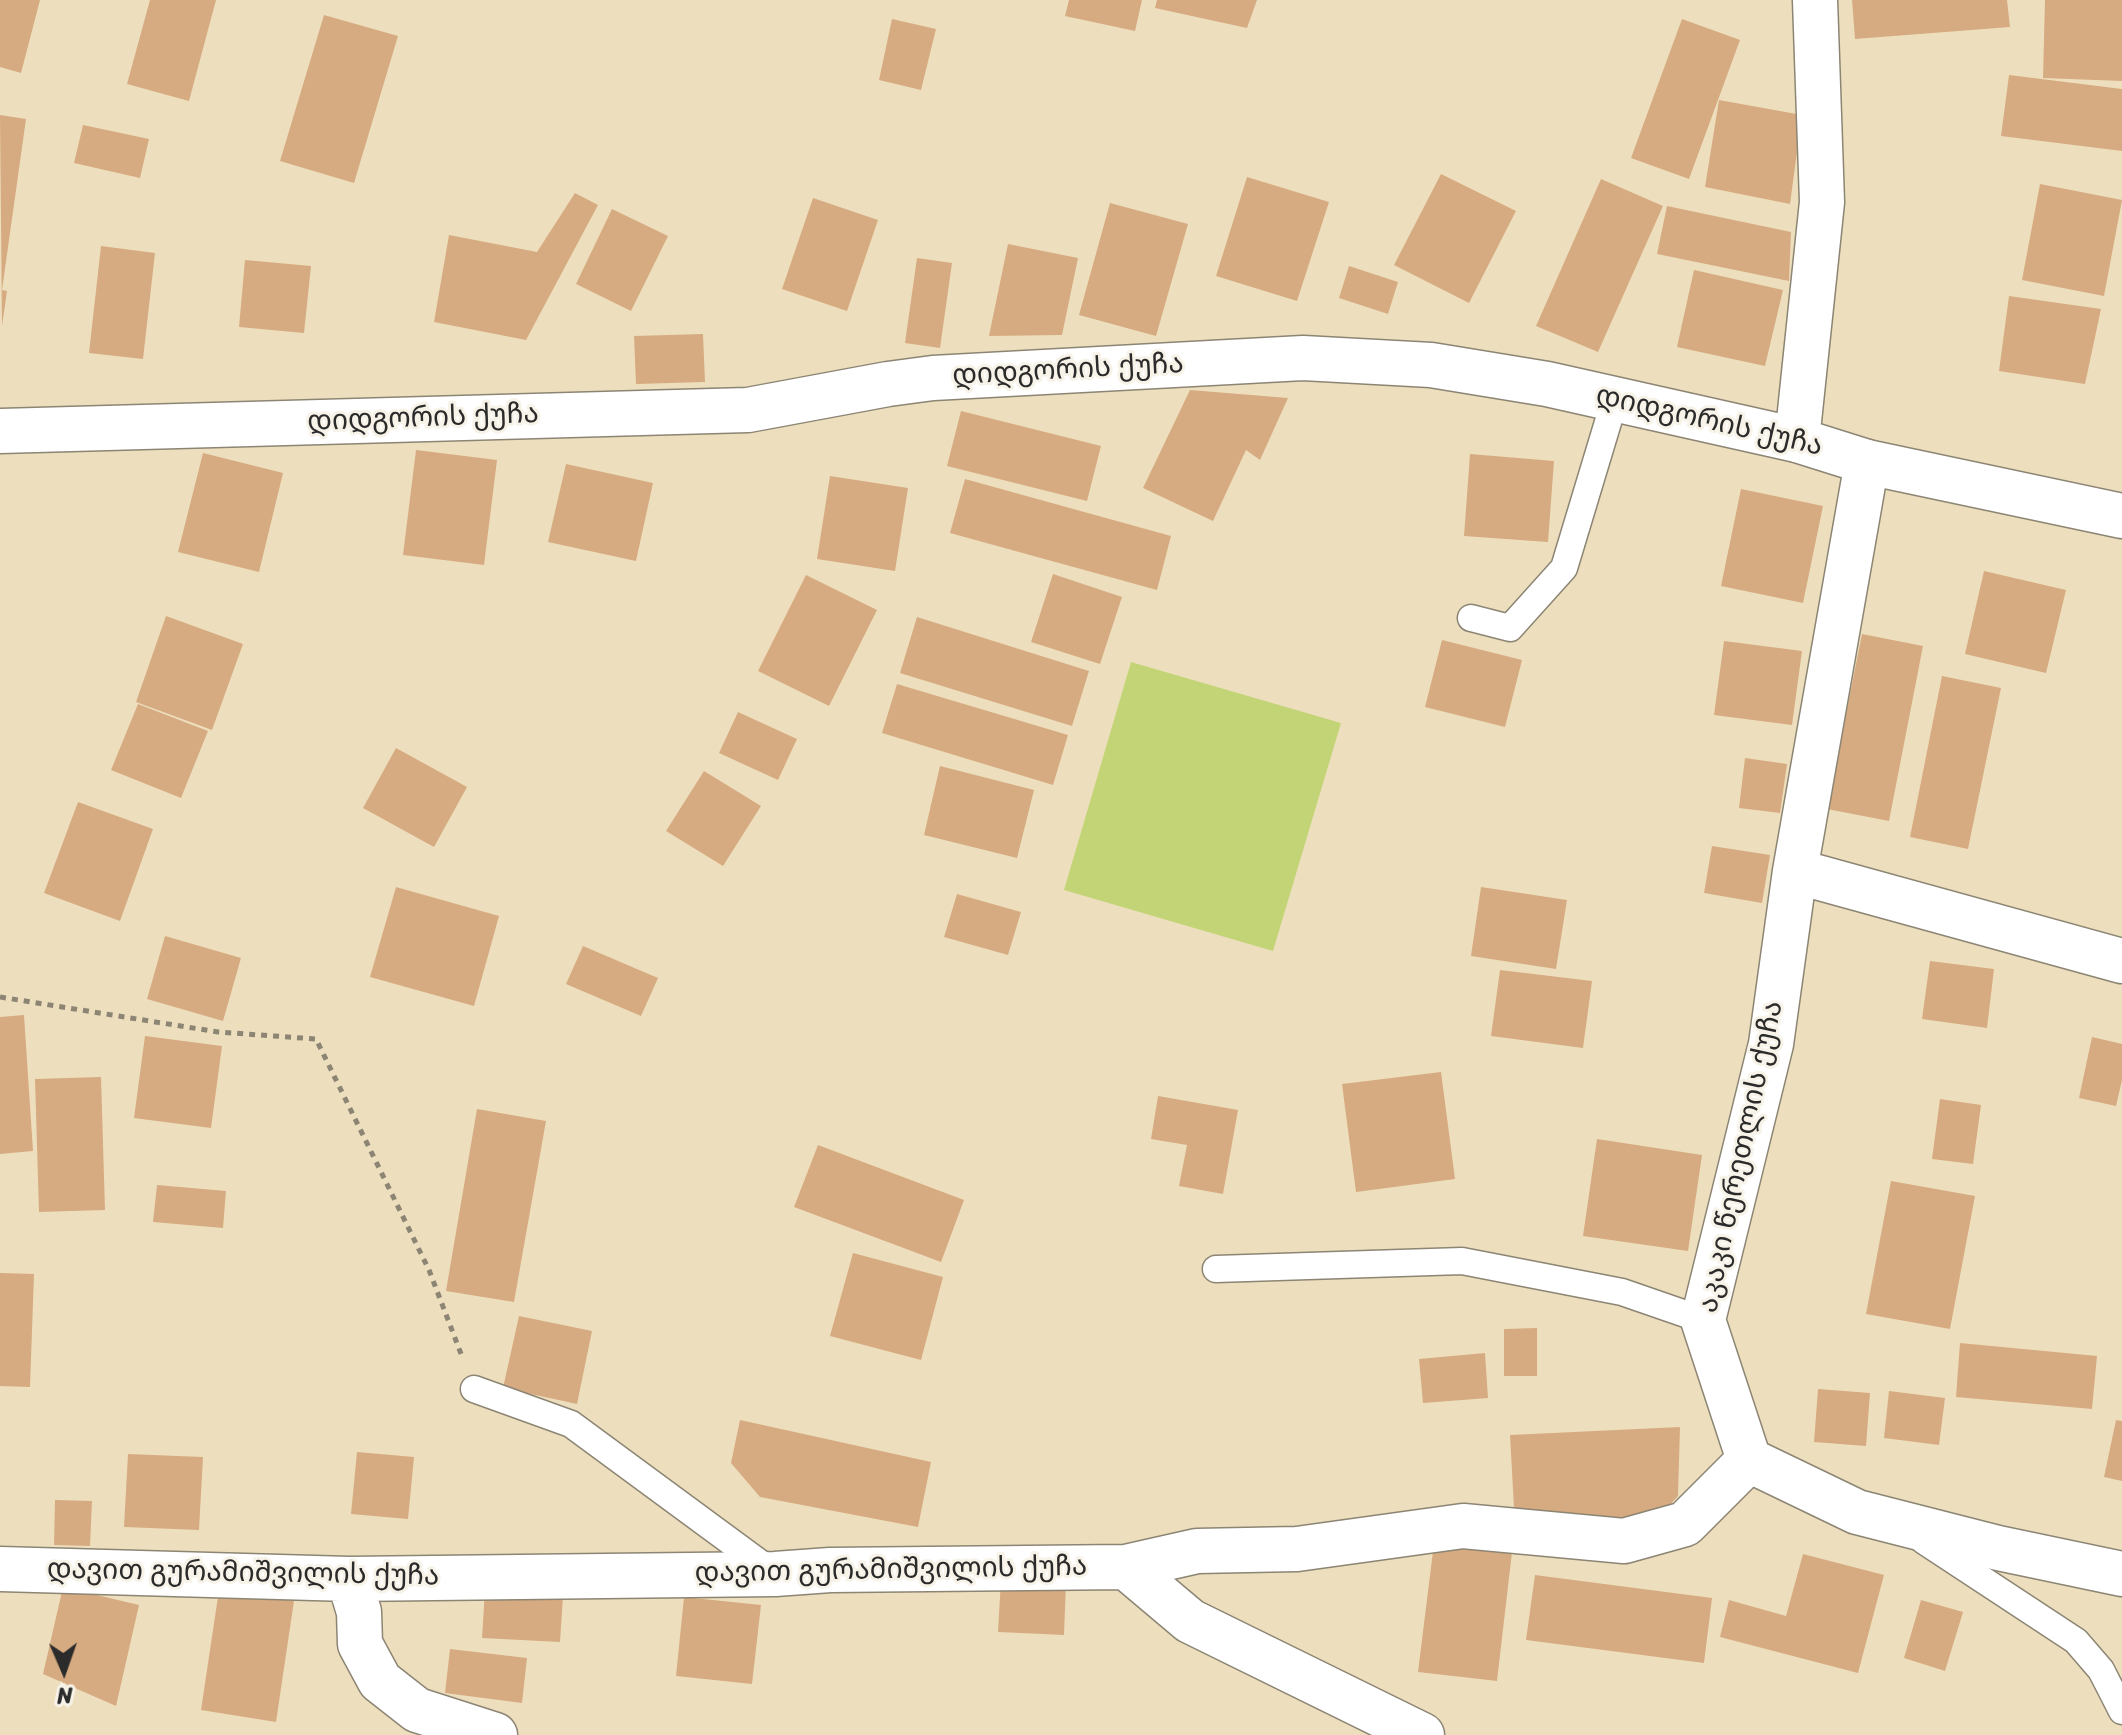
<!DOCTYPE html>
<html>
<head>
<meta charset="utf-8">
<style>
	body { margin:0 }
	#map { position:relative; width:2122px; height:1735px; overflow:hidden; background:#eddfbd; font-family:Sriracha,sans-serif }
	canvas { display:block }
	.north { position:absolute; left:24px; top:1631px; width:80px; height:80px; -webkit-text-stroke:6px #f7f3e8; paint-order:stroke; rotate:178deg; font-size:22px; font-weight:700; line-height:32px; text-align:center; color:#2b2b2b }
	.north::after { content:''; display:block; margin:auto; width:28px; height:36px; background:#2b2b2b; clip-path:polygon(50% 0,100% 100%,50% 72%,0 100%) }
</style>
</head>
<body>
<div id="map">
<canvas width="2122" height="1735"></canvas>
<div class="north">N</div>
</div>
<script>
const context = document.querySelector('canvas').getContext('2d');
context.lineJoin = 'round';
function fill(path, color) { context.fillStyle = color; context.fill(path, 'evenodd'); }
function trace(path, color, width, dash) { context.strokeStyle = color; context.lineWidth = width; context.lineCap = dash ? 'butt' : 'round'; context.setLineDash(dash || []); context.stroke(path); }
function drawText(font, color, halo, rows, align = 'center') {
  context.font = font + ' Sriracha,"Noto Sans Georgian",sans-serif'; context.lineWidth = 6; context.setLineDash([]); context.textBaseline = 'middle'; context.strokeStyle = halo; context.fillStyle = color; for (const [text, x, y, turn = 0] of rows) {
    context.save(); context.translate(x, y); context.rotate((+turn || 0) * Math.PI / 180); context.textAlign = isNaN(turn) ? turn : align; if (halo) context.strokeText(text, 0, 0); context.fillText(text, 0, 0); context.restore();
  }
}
fill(new Path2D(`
	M 1131,662 L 1341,723 L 1273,951 L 1064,890 Z`), '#c3d477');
fill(new Path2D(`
	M 0,0 L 40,0 L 21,73 L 0,67 Z
	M 150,0 L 216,0 L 189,101 L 127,84 Z
	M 1069,0 L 1142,0 L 1135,31 L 1065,16 Z
	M 1157,0 L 1257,0 L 1247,28 L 1155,8 Z
	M 1852,0 L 2007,0 L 2010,27 L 1855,39 Z
	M 2045,0 L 2122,0 L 2122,81 L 2043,78 Z
	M 324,15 L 398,36 L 354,183 L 280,161 Z
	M 892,19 L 936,29 L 921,90 L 879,80 Z
	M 1682,19 L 1740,40 L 1689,179 L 1631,158 Z
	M 2009,75 L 2122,89 L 2122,151 L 2001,136 Z
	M 1719,100 L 1802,115 L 1790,204 L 1705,187 Z
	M 0,115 L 26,119 L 2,290 L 7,291 L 2,326 Z
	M 83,125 L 149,139 L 140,178 L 74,163 Z
	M 1441,174 L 1516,211 L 1469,303 L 1394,265 Z
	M 1247,177 L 1329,202 L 1297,301 L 1216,276 Z
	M 1601,179 L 1663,206 L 1598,352 L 1536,326 Z
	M 2040,184 L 2122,200 L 2104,296 L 2022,280 Z
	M 575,193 L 598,205 L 526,340 L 434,322 L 449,235 L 537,252 Z
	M 813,198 L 878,220 L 847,311 L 782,289 Z
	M 1110,203 L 1188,224 L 1156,336 L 1079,315 Z
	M 1667,206 L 1791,232 L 1789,281 L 1657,254 Z
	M 612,209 L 668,236 L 631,311 L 576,284 Z
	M 1008,244 L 1078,258 L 1062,335 L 989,336 Z
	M 101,246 L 155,253 L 143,359 L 89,353 Z
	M 917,258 L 952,263 L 940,348 L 905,343 Z
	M 245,260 L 311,266 L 304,333 L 239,327 Z
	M 1349,266 L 1398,282 L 1388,314 L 1339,298 Z
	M 1694,270 L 1783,290 L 1765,366 L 1677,347 Z
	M 2009,296 L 2101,309 L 2085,384 L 1999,371 Z
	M 703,334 L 705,382 L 636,384 L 634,336 Z
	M 1190,390 L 1288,398 L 1260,460 L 1246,450 L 1213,521 L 1143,488 Z
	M 961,411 L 1101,446 L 1087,501 L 947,466 Z
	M 416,450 L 497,460 L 484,565 L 403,555 Z
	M 203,453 L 283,473 L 259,572 L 178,552 Z
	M 1470,454 L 1554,461 L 1548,542 L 1464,536 Z
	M 566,464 L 653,483 L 636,561 L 548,542 Z
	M 830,476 L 908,488 L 895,571 L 817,559 Z
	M 965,479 L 1171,536 L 1157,590 L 950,533 Z
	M 1741,489 L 1823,506 L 1803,603 L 1721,586 Z
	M 1984,571 L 2066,590 L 2046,673 L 1965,654 Z
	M 1053,574 L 1122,597 L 1100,664 L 1031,642 Z
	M 806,575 L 877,610 L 829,706 L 758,671 Z
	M 166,616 L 243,644 L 212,730 L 136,702 Z
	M 917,617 L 1089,671 L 1072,726 L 900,673 Z
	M 1862,634 L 1923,646 L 1889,821 L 1827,809 Z
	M 1442,640 L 1522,660 L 1505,727 L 1425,707 Z
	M 1724,641 L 1802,651 L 1792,725 L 1714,715 Z
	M 1942,676 L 2001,688 L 1968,849 L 1910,837 Z
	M 897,684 L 1068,735 L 1053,785 L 882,733 Z
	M 138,704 L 208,731 L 181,798 L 111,770 Z
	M 738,712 L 797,739 L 778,780 L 719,753 Z
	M 396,748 L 467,787 L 434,847 L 363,808 Z
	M 1745,758 L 1787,764 L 1780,813 L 1739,808 Z
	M 940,766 L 1034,790 L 1017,858 L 924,835 Z
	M 704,771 L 761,806 L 723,866 L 666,831 Z
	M 78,802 L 153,829 L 120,921 L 44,893 Z
	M 1712,846 L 1770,855 L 1762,903 L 1704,893 Z
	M 396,887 L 499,916 L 474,1006 L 370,977 Z
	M 1481,887 L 1567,900 L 1556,969 L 1471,956 Z
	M 957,894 L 1021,912 L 1008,955 L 944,937 Z
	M 165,936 L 241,958 L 223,1021 L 147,999 Z
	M 583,946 L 658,978 L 641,1016 L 566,984 Z
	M 1930,961 L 1994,969 L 1987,1028 L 1922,1019 Z
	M 1500,970 L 1592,981 L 1583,1048 L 1491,1036 Z
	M 24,1015 L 33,1151 L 0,1154 L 0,1017 Z
	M 145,1036 L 222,1046 L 211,1128 L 134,1118 Z
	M 2092,1037 L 2122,1044 L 2122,1080 L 2116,1106 L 2079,1098 Z
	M 1441,1072 L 1455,1179 L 1356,1192 L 1342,1084 Z
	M 101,1077 L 105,1210 L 39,1212 L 35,1079 Z
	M 1158,1096 L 1238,1110 L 1223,1194 L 1179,1186 L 1187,1145 L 1151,1139 Z
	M 1940,1099 L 1981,1105 L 1973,1164 L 1932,1159 Z
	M 477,1109 L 546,1121 L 514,1302 L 446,1291 Z
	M 1597,1139 L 1702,1155 L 1688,1251 L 1583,1236 Z
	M 818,1145 L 964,1200 L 941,1262 L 794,1207 Z
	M 1891,1181 L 1975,1196 L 1950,1329 L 1866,1314 Z
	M 157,1185 L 226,1191 L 223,1228 L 153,1222 Z
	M 853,1253 L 943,1277 L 921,1360 L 830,1336 Z
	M 0,1273 L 34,1274 L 30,1387 L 0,1386 Z
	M 519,1316 L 592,1331 L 577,1404 L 503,1388 Z
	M 1537,1328 L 1537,1376 L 1504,1376 L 1504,1329 Z
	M 1960,1343 L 2097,1356 L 2092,1409 L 1956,1397 Z
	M 1485,1353 L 1488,1398 L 1423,1403 L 1419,1359 Z
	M 1818,1389 L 1870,1393 L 1866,1446 L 1814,1442 Z
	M 1889,1391 L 1945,1398 L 1939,1445 L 1884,1438 Z
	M 740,1420 L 931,1462 L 918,1527 L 760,1497 L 731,1463 Z
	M 2116,1420 L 2122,1421 L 2122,1481 L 2104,1477 Z
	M 1680,1427 L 1678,1496 L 1667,1508 L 1624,1521 L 1567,1518 L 1514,1508 L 1510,1435 Z
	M 357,1452 L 414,1457 L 408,1519 L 351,1514 Z
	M 128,1454 L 203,1457 L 199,1530 L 124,1527 Z
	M 55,1500 L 92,1501 L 90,1546 L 54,1545 Z
	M 1434,1543 L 1512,1552 L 1497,1681 L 1418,1672 Z
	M 1803,1554 L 1884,1575 L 1858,1673 L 1720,1637 L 1729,1600 L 1786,1616 Z
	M 1535,1575 L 1712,1598 L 1704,1663 L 1526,1640 Z
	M 1001,1579 L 1066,1582 L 1064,1635 L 998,1632 Z
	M 63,1587 L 139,1605 L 116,1706 L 43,1674 Z
	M 219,1590 L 295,1594 L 276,1722 L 201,1710 Z
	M 485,1590 L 563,1596 L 560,1642 L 482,1638 Z
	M 684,1597 L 761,1605 L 752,1684 L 676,1676 Z
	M 1921,1600 L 1963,1612 L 1945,1671 L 1904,1658 Z
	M 450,1649 L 527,1658 L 522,1703 L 445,1693 Z`), '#d7ab81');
const lane = new Path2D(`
	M 1471,618 L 1510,628 L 1564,568 L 1615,399
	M 1216,1269 L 1462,1261 L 1622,1292 L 1703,1320
	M 474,1389 L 571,1424 L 772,1572
	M 1924,1541 L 2076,1641 L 2101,1670 L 2122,1711`);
const street = new Path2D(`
	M 1797,440 L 1822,202 L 1815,0
	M 1867,462 L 1795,871 L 1771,1044 L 1703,1320 L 1749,1460 L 1857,1512 L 1998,1548 L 2122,1574
	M 1795,871 L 2122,961
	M 1126,1567 L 1190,1621 L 1422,1735
	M 0,1569 L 349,1579 L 775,1574 L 830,1570 L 1126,1567 L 1197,1551 L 1297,1549 L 1463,1526 L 1624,1541 L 1685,1524 L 1749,1460
	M 349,1579 L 359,1612 L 360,1644 L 380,1681 L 417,1710 L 495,1735`);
const secondary = new Path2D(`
	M 0,431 L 748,410 L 888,384 L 933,378 L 1303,358 L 1431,365 L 1547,384 L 1797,440 L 1867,462 L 2122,516`);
trace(lane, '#8c8574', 29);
trace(street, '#8c8574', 47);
trace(secondary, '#8c8574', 47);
trace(new Path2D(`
	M 0,997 L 218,1032 L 316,1039 L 429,1270 L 463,1359`), '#8c8574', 5, [6, 6]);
trace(lane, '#fff', 26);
trace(street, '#fff', 44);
trace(secondary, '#fff', 44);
drawText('28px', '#2b2b2b', '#f7f3e8', [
	["დიდგორის ქუჩა",1068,371,-3],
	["დიდგორის ქუჩა",423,419,-2],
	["დიდგორის ქუჩა",1709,422,13],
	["აკაკი წერეთლის ქუჩა",1742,1157,-78],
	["დავით გურამიშვილის ქუჩა",891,1571,-1],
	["დავით გურამიშვილის ქუჩა",243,1574,1]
]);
</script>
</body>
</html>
